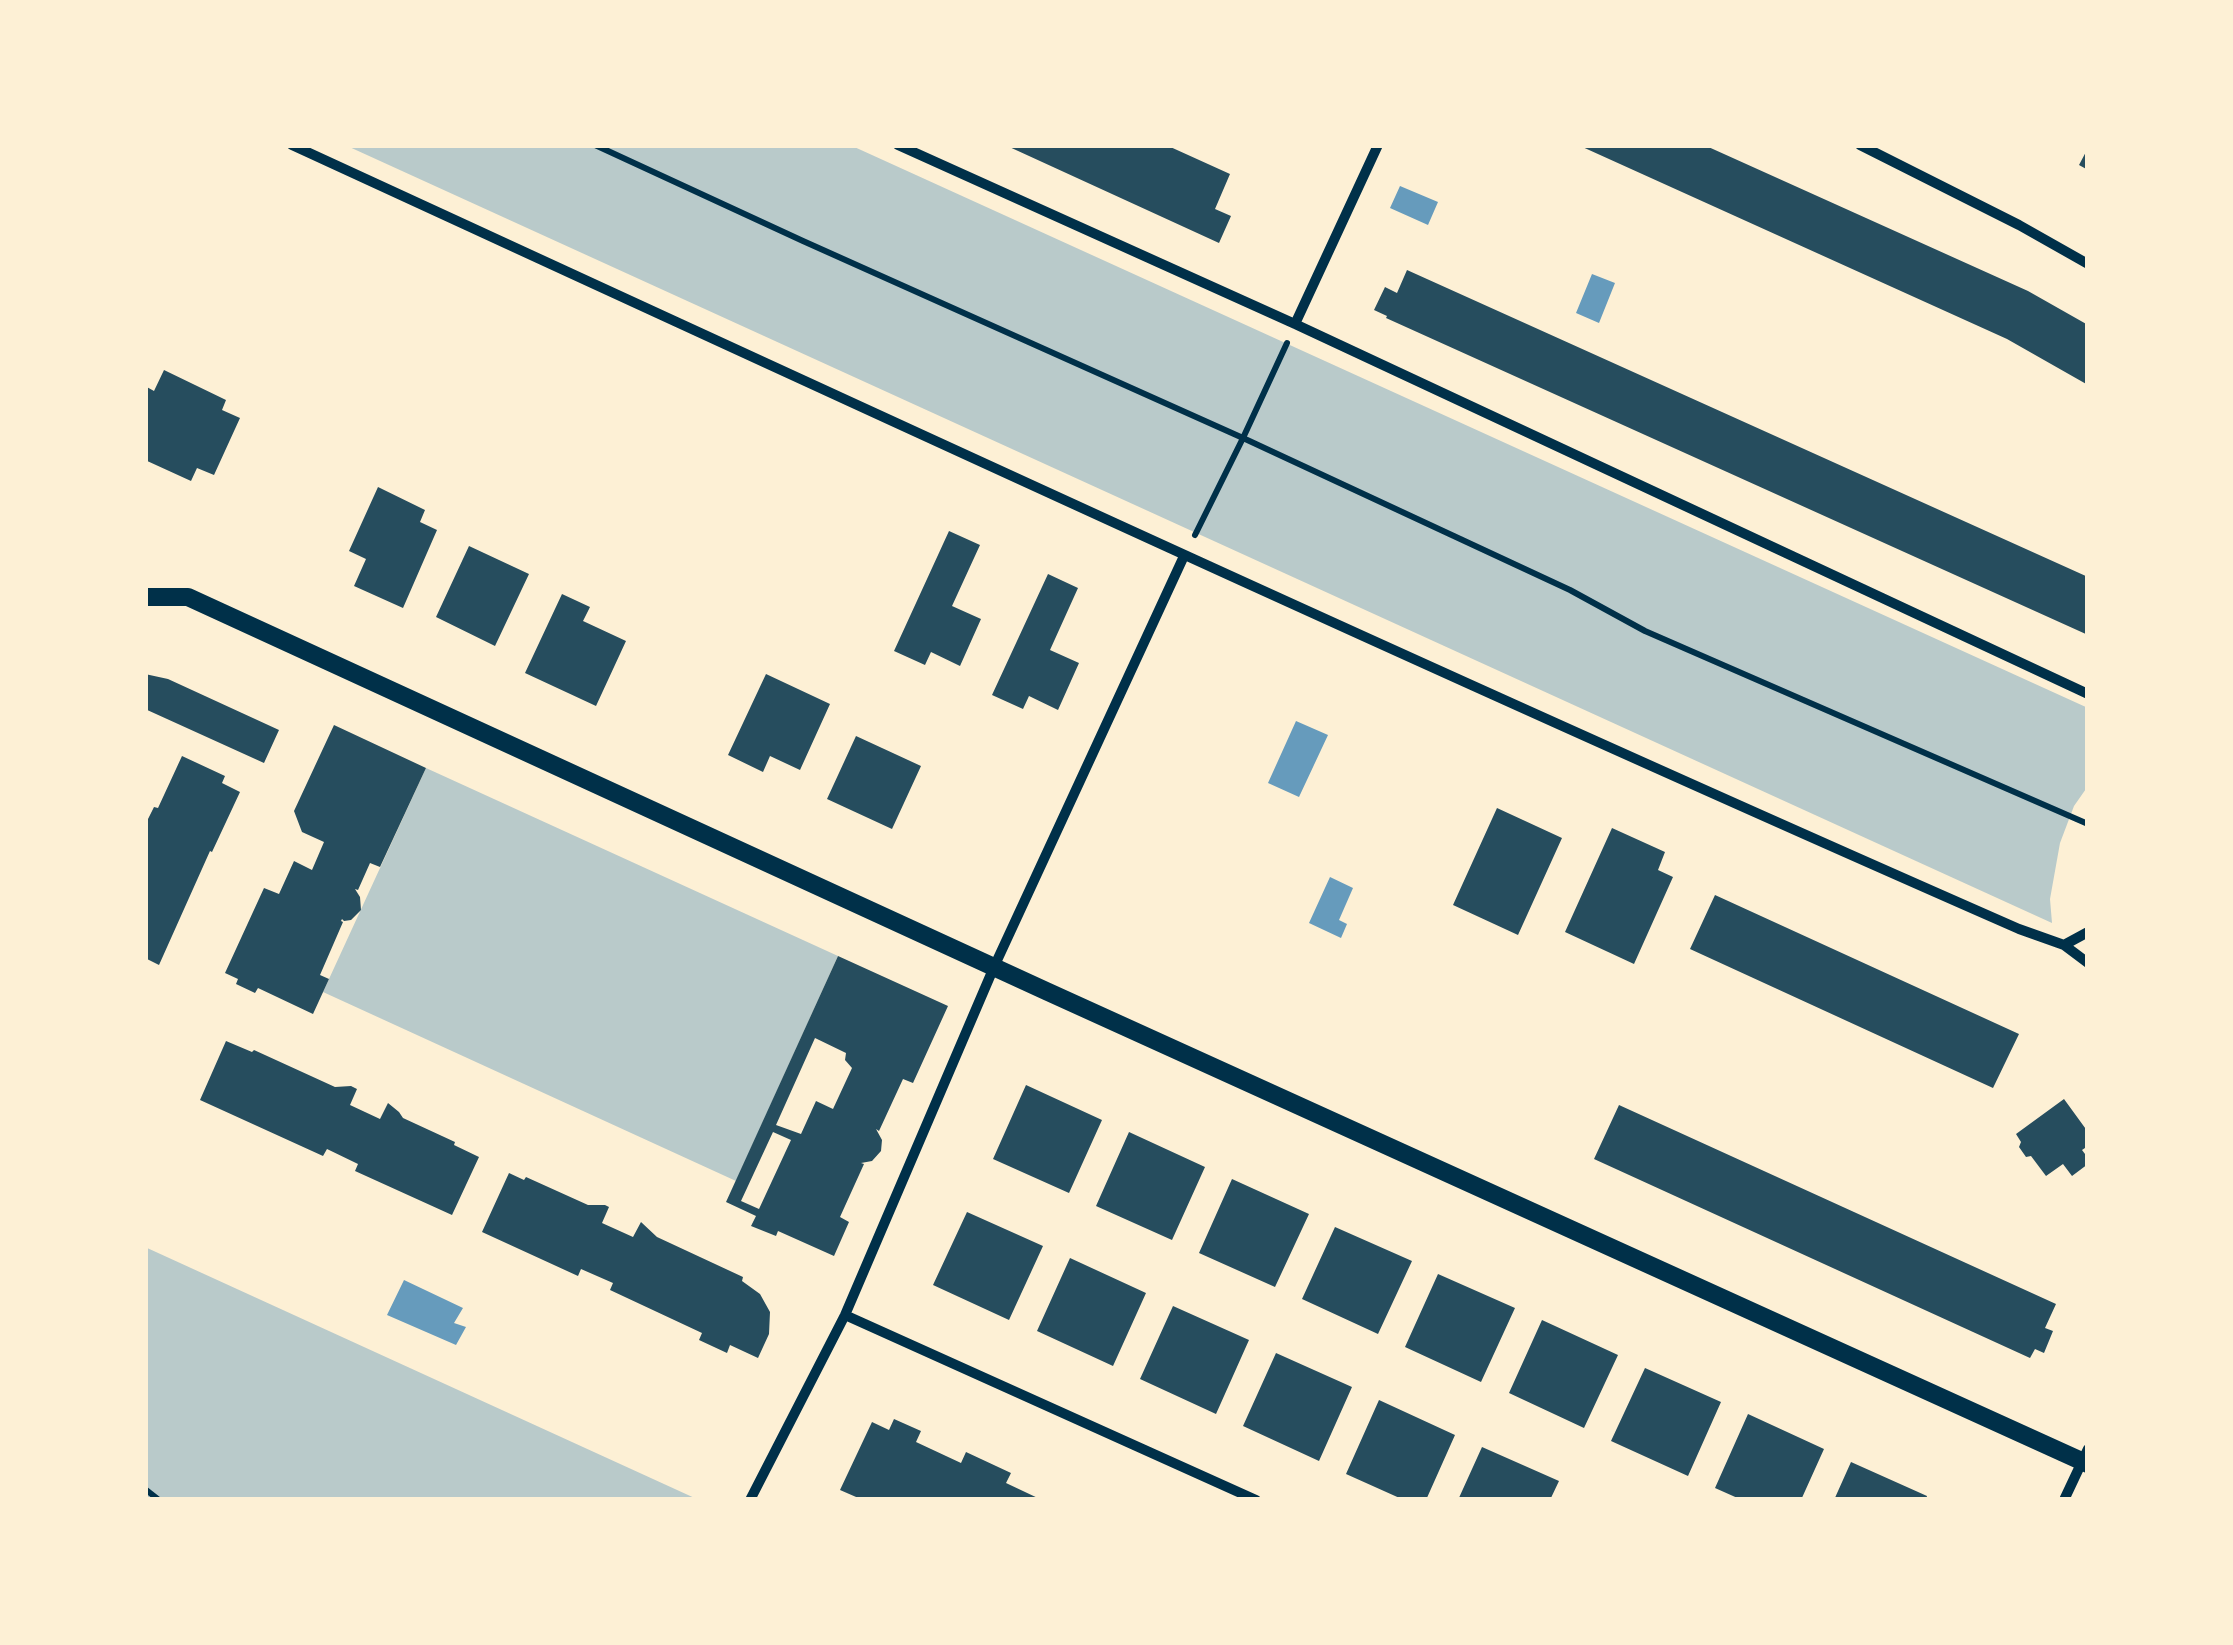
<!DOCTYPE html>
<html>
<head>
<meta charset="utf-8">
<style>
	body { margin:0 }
	#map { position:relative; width:2233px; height:1645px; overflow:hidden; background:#fdf0d5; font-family:"Fira Sans",sans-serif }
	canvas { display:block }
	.frame { position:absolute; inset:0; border:148px solid #fdf0d5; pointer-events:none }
</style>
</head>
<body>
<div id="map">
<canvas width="2233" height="1645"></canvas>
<div class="frame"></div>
</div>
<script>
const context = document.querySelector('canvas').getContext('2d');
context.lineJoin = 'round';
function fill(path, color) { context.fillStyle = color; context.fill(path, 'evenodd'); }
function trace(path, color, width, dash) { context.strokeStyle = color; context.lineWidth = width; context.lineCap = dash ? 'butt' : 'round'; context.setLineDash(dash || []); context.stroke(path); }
fill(new Path2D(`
	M 345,145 L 850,145 L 2088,708 L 2088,786 L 2074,806 L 2060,843 L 2050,899 L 2052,923 Z
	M 426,768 L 838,956 L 736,1181 L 323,992 Z
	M 145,1247 L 699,1500 L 145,1500 Z`), '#b9caca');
fill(new Path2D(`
	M 1400,186 L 1438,202 L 1428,225 L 1390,208 Z
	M 1592,274 L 1615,283 L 1599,323 L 1576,313 Z
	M 1296,721 L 1328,735 L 1299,797 L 1268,783 Z
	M 1330,877 L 1353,888 L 1339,920 L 1347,924 L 1341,938 L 1309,923 Z
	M 404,1280 L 463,1308 L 454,1323 L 466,1327 L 456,1345 L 387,1315 Z`), '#669bbc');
fill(new Path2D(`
	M 1005,145 L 1166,145 L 1230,174 L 1215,209 L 1231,216 L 1219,243 Z
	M 1578,145 L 1704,145 L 2028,291 L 2088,325 L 2088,385 L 2007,339 Z
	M 2088,148 L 2088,170 L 2079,165 Z
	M 1407,270 L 2088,577 L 2088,635 L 1386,318 L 1387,316 L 1374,310 L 1385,287 L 1397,293 Z
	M 164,370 L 226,400 L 222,410 L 240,418 L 214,475 L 197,468 L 191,481 L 145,460 L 145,386 L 154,391 Z
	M 378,487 L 425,510 L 420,522 L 437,530 L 403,608 L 354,586 L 366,559 L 349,551 Z
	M 949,531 L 980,545 L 952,606 L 981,619 L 960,666 L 931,652 L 925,665 L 894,651 Z
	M 469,546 L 529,574 L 495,646 L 436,617 Z
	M 1048,574 L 1078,588 L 1050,650 L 1079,663 L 1058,710 L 1029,696 L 1023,709 L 992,695 Z
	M 562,594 L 590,607 L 583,621 L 626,641 L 596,706 L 525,673 Z
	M 145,674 L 168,679 L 279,730 L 264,763 L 145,709 Z
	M 766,674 L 830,704 L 800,770 L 770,756 L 763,772 L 728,755 Z
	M 334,725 L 426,768 L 380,867 L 370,863 L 358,890 L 355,889 L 360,897 L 361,910 L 351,920 L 344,921 L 342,919 L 341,921 L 343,922 L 320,975 L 329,979 L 313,1014 L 258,988 L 255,993 L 236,984 L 238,979 L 225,973 L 264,888 L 279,894 L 294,861 L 312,870 L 324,842 L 302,832 L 294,811 Z
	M 856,736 L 921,766 L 892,829 L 827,799 Z
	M 182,756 L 225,776 L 222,783 L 240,792 L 212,852 L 210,851 L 159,965 L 145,958 L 145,820 L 147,821 L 154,807 L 158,808 Z
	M 1497,808 L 1562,838 L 1518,935 L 1453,905 Z
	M 1612,828 L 1665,852 L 1658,870 L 1673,877 L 1634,964 L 1565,932 Z
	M 1715,895 L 2019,1034 L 1993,1088 L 1690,949 Z
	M 838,956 L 948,1006 L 913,1083 L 903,1079 L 879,1131 L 876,1129 L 882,1140 L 881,1151 L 872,1161 L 861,1163 L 864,1164 L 840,1217 L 849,1222 L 834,1256 L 778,1231 L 776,1236 L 751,1226 L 756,1216 L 726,1202 ZM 815,1038 L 846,1053 L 845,1060 L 852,1068 L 833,1109 L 816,1101 L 801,1134 L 776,1125 ZM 773,1132 L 791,1140 L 759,1209 L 741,1201 Z
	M 226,1041 L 252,1052 L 254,1050 L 335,1087 L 351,1086 L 357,1089 L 350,1105 L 380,1119 L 388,1103 L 399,1112 L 403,1118 L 455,1142 L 454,1145 L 479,1157 L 452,1215 L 355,1171 L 358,1164 L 327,1149 L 323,1156 L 200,1100 Z
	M 1026,1085 L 1102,1120 L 1069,1193 L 993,1159 Z
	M 2064,1099 L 2088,1132 L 2088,1146 L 2082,1150 L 2088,1158 L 2088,1164 L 2072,1176 L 2063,1164 L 2046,1176 L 2031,1156 L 2026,1157 L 2019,1147 L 2021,1142 L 2016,1134 Z
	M 1619,1105 L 2056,1304 L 2045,1328 L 2053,1331 L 2044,1353 L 2035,1349 L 2030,1358 L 1594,1159 Z
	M 1129,1132 L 1205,1167 L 1172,1240 L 1096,1206 Z
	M 509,1173 L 524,1180 L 526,1177 L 588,1205 L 605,1205 L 609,1207 L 602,1223 L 633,1237 L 641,1222 L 657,1237 L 743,1277 L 742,1281 L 760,1294 L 770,1312 L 769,1334 L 758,1358 L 730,1345 L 727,1353 L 699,1340 L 702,1333 L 610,1290 L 613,1283 L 581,1269 L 578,1276 L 482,1232 Z
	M 1232,1179 L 1309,1214 L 1275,1287 L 1199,1253 Z
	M 967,1212 L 1043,1246 L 1009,1320 L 933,1285 Z
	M 1335,1227 L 1412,1261 L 1378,1334 L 1302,1299 Z
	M 1070,1258 L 1146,1293 L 1113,1366 L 1037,1331 Z
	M 1438,1274 L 1515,1308 L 1481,1382 L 1405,1347 Z
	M 1173,1306 L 1249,1340 L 1216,1414 L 1140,1379 Z
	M 1542,1320 L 1618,1355 L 1584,1428 L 1509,1393 Z
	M 1276,1353 L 1352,1387 L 1319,1461 L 1243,1426 Z
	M 1645,1368 L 1721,1402 L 1688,1476 L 1611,1441 Z
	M 1379,1400 L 1455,1435 L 1426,1500 L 1404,1500 L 1346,1474 Z
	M 1748,1414 L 1824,1449 L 1801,1500 L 1742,1500 L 1715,1488 Z
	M 894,1419 L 921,1431 L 916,1442 L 961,1463 L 966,1452 L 1011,1473 L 1006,1483 L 1042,1500 L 863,1500 L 840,1490 L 872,1422 L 889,1430 Z
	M 1482,1447 L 1559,1481 L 1550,1500 L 1458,1500 Z
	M 1851,1462 L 1927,1496 L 1926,1500 L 1834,1500 Z`), '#264d5e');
trace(new Path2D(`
	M 595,145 L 803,241 L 1243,438 L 1570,590 L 1645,631 L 2088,824
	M 1195,535 L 1243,438 L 1287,343
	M 145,1489 L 159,1500`), '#003049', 6);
trace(new Path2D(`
	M 292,145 C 866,409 1440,675 2019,929 L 2064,945 L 2088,963
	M 898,145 L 1295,324 L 2088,694
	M 1860,145 L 2019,225 L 2088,264
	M 1295,324 L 1378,145
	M 2064,945 L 2088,932
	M 845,1315 L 1256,1500
	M 750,1500 L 845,1315 L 994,967 L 1184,556
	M 2064,1500 L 2088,1449`), '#003049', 10);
trace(new Path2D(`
	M 145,597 L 188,597 L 1046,991 L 2088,1464`), '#003049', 18);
</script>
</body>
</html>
